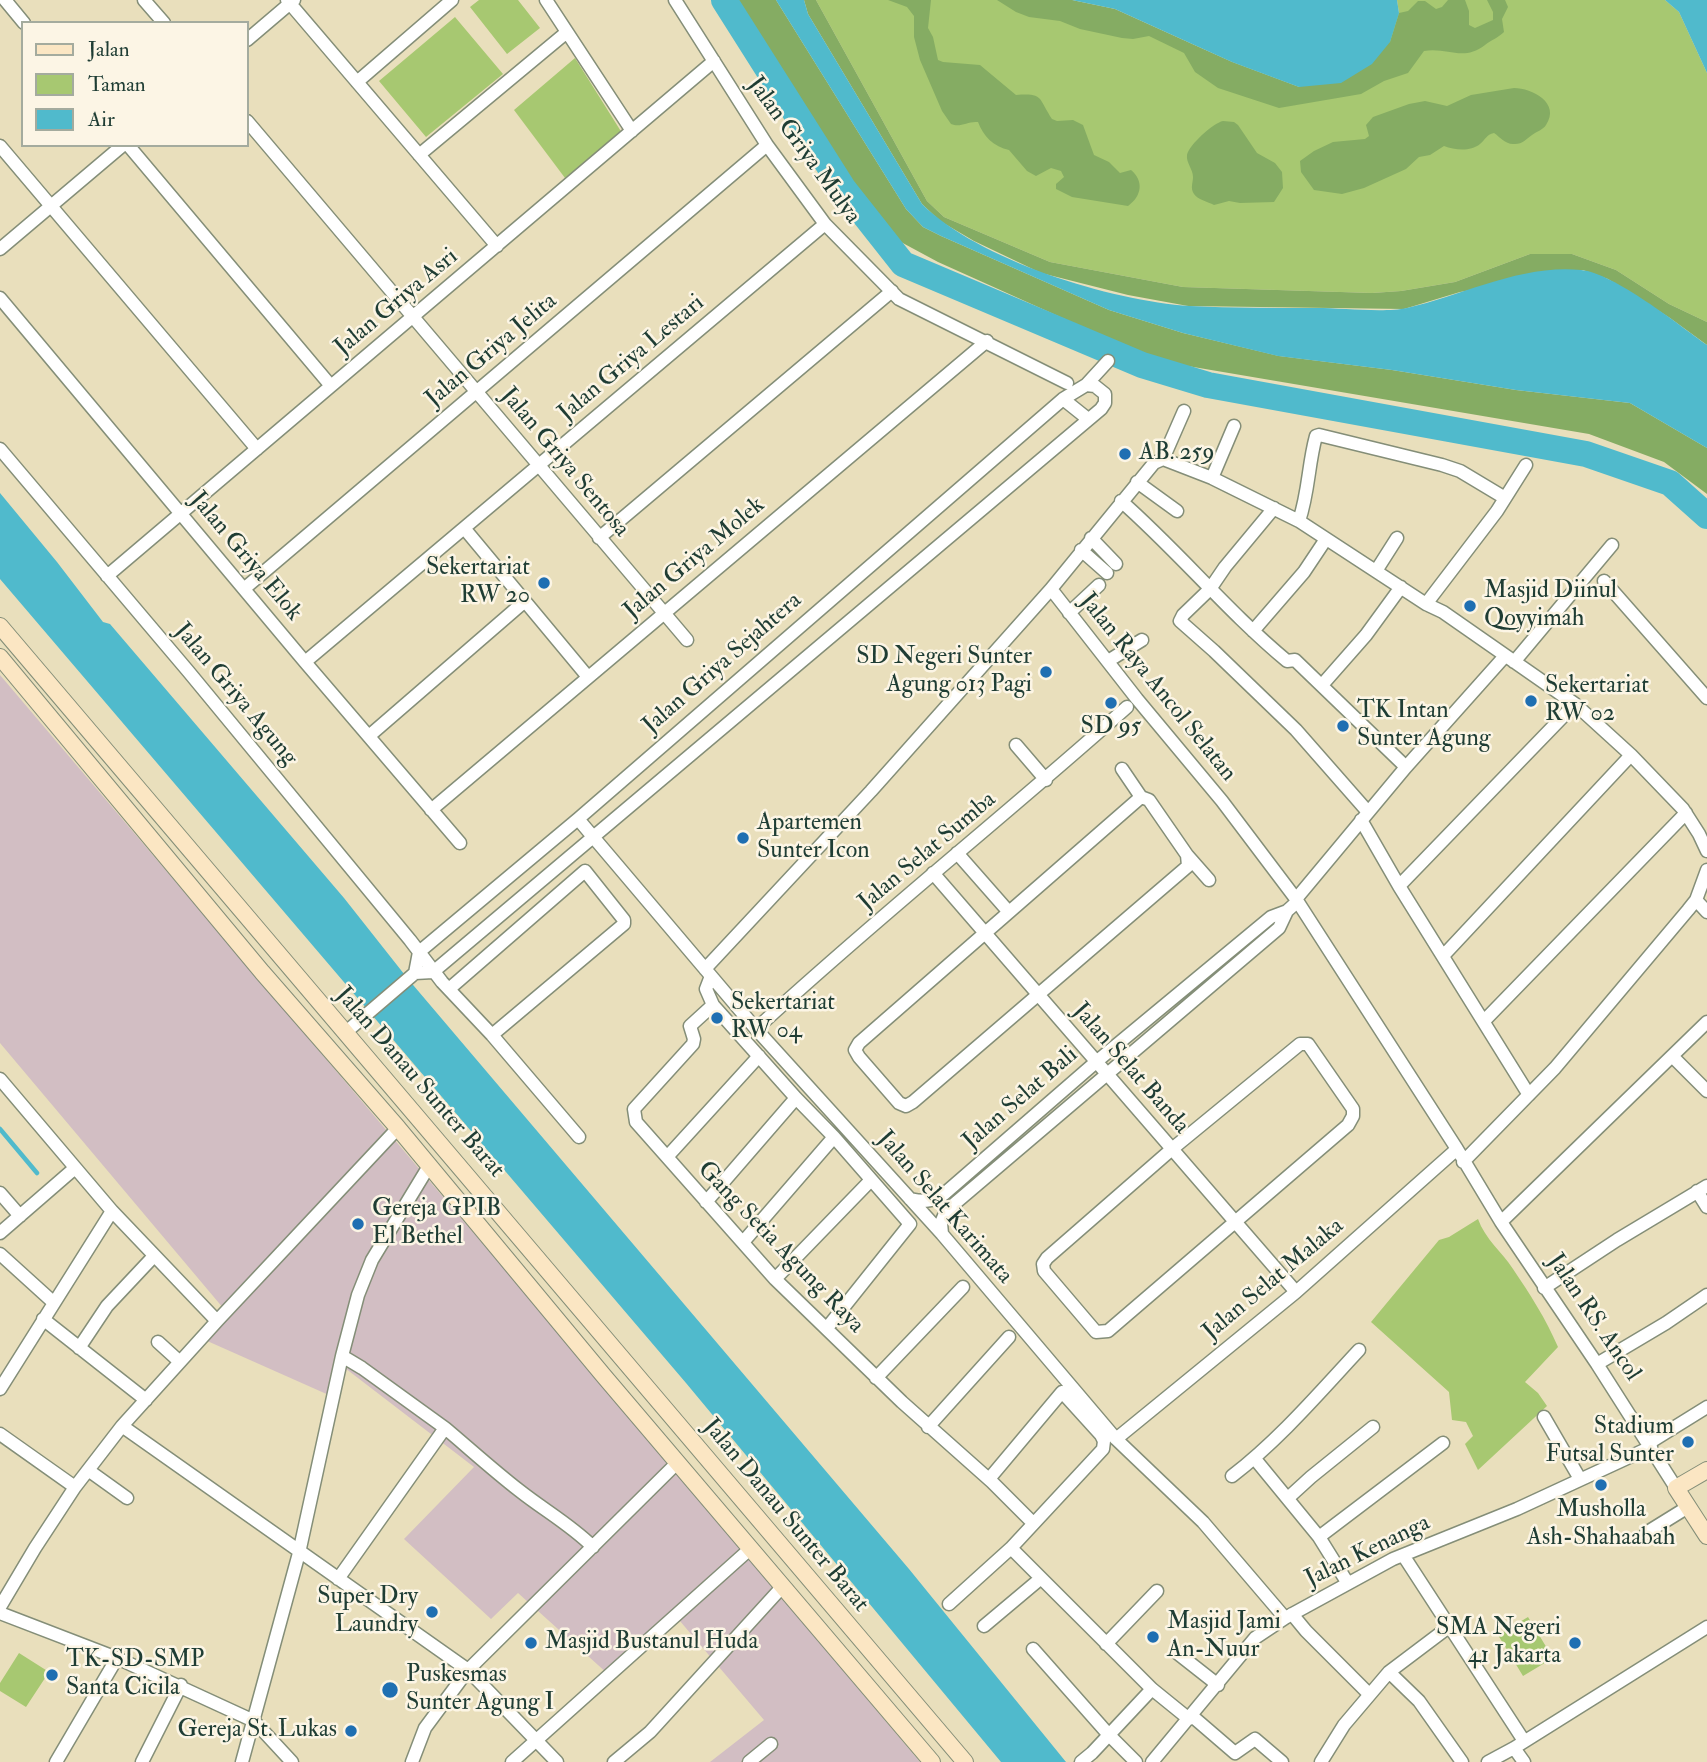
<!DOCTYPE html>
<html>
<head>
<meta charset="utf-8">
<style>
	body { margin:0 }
	#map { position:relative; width:1707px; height:1762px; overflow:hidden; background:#e9dfbc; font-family:"IM FELL Double Pica",serif }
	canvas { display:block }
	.legend { position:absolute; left:21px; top:21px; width:228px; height:126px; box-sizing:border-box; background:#fcf5e5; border:2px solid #a4ab9e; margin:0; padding:9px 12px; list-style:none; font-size:21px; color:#1f3d34 }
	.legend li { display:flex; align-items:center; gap:14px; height:35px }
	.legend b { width:35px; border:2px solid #a4ab9e }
</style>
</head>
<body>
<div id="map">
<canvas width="1707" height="1762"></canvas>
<ul class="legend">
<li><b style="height:9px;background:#fbe6c3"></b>Jalan</li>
<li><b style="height:19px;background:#a7c871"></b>Taman</li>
<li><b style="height:19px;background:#50bacc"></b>Air</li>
</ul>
</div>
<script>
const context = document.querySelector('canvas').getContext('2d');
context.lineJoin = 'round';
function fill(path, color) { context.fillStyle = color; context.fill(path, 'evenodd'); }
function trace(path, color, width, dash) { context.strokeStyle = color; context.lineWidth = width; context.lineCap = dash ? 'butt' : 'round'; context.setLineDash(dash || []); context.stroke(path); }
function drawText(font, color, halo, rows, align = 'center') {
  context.font = font + ' "IM FELL Double Pica",serif'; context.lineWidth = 5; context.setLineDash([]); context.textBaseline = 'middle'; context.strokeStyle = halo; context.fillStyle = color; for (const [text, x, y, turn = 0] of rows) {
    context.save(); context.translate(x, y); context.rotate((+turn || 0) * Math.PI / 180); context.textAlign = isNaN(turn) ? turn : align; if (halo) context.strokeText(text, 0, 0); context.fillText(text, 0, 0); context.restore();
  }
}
fill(new Path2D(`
	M 0,675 L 663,1456 L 920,1762 L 710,1762 L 764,1720 L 674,1614 L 608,1674 L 518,1593 L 491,1619 L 404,1539 L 474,1467 L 341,1365 L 331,1396 L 205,1340 L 229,1315 L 0,1043 Z`), '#d2bec3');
fill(new Path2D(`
	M 479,0 L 518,0 L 540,28 L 507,54 L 470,7 Z
	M 816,0 L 1071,0 L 1156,29 L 1232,62 L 1299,87 L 1399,13 L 1397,0 L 1665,0 L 1679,12 L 1707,73 L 1707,322 L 1669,304 L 1616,270 L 1572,254 L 1530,254 L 1455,282 L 1401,291 L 1372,293 L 1183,287 L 1050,262 L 944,217 L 927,201 Z
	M 455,17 L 503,74 L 426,137 L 379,81 Z
	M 575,58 L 622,133 L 565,178 L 514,110 Z
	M 1478,1219 C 1485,1239 1502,1252 1513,1269 C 1530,1294 1546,1319 1558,1347 L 1525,1382 L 1538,1393 L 1547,1406 L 1478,1470 L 1465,1444 L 1473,1436 L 1466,1422 L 1452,1420 L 1449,1392 L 1371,1322 L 1439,1240 L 1449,1237 Z
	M 1528,1617 L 1553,1658 L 1523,1676 L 1498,1635 Z
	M 19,1653 L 49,1672 L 26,1707 L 0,1691 L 0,1683 Z`), '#a7c871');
fill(new Path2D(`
	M 735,0 L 776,0 L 906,209 L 923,227 L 941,236 L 1109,310 L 1183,333 L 1279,356 L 1392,370 L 1516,390 L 1630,403 L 1707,448 L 1707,494 L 1664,462 L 1589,434 L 1158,361 L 938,262 L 899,241 L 868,210 Z
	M 804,0 L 816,0 L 927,201 L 944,217 L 1050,262 L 1183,287 L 1372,293 L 1401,291 L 1455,282 L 1530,254 L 1572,254 L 1616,270 L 1669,304 L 1707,322 L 1707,345 L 1670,318 L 1608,279 L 1583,270 L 1460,292 L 1404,309 L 1188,306 L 1128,295 L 1041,273 L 974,241 L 940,221 L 922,204 L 808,14 Z
	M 888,0 L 931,0 L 928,28 L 933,37 L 938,60 L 943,62 L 980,65 L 1016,95 C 1044,93 1038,98 1052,119 L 1057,121 L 1073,120 L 1083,125 L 1094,155 L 1109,162 L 1120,173 L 1131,170 C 1144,181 1142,196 1128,206 L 1072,197 L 1056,189 L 1056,184 L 1064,177 L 1061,171 L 1051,168 L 1036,176 L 1027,171 L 1009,150 C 994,147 983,136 978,122 C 967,121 961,128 951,124 L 942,111 L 920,60 L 914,37 L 914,16 L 907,7 Z
	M 997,0 L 1072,0 L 1115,9 L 1232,62 L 1299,87 L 1390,42 L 1399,13 L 1408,11 L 1418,1 L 1425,1 L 1436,9 L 1442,7 L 1448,0 L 1465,0 L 1469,11 L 1469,25 L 1475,28 L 1493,20 L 1493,12 L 1487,0 L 1505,0 L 1508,7 L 1502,19 L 1504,32 C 1498,38 1491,40 1485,45 C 1463,62 1448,47 1424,51 L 1408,73 L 1384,81 L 1361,94 L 1279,108 L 1218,88 L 1195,72 L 1184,53 L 1149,36 L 1133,39 L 1122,38 L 1080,29 L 1060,21 L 1029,17 L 1016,12 Z
	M 1514,88 C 1532,88 1561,103 1546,125 C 1543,130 1537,131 1532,135 C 1526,139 1522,145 1513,144 C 1505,144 1500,137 1494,133 C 1486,135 1486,139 1480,144 C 1470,152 1455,150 1444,146 L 1430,155 L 1419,157 L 1406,169 L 1364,188 L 1342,194 L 1314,190 L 1301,172 L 1300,161 L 1314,151 L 1333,142 L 1365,139 L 1369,136 L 1366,125 L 1373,117 L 1409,104 L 1425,101 L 1447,106 L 1471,95 Z
	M 1223,121 L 1234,122 L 1238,125 L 1257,153 L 1275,163 L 1282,172 L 1283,188 L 1274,202 L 1240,203 L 1229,201 L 1214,205 C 1208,202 1197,199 1194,194 C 1190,188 1193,183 1193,177 C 1193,169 1186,163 1187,155 C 1189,145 1213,123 1223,121 Z`), '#85ac63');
fill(new Path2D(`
	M 776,0 L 804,0 L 808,14 L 922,204 C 978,260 1111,301 1190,306 C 1232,308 1275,308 1317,308 C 1341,308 1385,313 1407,308 C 1464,295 1521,264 1581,270 C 1614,273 1679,325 1707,345 L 1707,448 L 1630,403 L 1516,390 L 1392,370 L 1278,356 L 1183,333 L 1109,310 L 941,236 L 923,227 L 906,209 Z
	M 1072,0 L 1397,0 L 1399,13 L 1390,42 L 1372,64 L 1341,83 L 1299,87 L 1232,62 L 1115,9 Z
	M 1665,0 L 1707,0 L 1707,73 L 1679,12 Z
	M 0,493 L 57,562 L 103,622 L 110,624 L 344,898 L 408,979 L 909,1569 L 1066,1762 L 1001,1762 L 686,1383 L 0,579 Z`), '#50bacc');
trace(new Path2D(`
	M 0,1129 L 37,1173`), '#50bacc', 4.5);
trace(new Path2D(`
	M 724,0 L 843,188 L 903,264 L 1142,365 L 1208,385 L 1586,454 L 1670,483 L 1707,516`), '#50bacc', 26);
const street = new Path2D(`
	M 5,0 L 24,23
	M 144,0 L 164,23
	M 287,0 L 497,246
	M 546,0 L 632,131
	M 675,0 L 767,145 L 825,224 L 899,299 L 1067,383
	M 247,40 L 294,0
	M 357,82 L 452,0
	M 247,121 L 687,640
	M 128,145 L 331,386
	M 0,146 L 257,449
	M 419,155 L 567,32
	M 0,249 L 123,145
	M 0,298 L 305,662 L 460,843
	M 1086,385 L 1095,386 L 1105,394 L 1105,403 L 1101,409 L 433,972 L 415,973 L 419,952 L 578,819 L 1063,399 Z
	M 1086,385 L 1108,361
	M 1063,399 L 1088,419
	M 0,449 L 188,671 L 410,940 L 442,982 L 492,1035 L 579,1137
	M 1163,459 L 1184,411
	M 1212,478 L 1234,426
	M 1137,482 L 1177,511
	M 1121,501 C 1179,552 1228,612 1287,661 L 1295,660 L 1406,767
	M 1274,508 L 1225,567 L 1210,589 L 1183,615 L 1180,621 L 1214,651 L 1296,730 L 1368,812
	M 1299,521 C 1309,491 1308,465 1316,436 L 1319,435 L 1442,465 L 1460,471 L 1505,498
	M 464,528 L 588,677
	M 599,538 L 892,291
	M 1091,538 L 1116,564
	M 1081,550 L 1107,573
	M 1376,571 L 1397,538
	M 107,576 L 714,61
	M 1604,581 L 1707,698
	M 245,588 L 767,145
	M 1426,604 L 1497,511 L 1526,465
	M 1069,613 L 1099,585
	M 1253,631 L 1304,572 L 1326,539
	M 1108,661 L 1142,640
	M 305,662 L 825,224
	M 1514,662 L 1612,545
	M 1322,685 L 1366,635 L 1401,587
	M 369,736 L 525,601
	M 1016,745 L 1046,780
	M 1122,769 L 1141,797
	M 1141,797 L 1149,800 L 1187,855 L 1188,866 L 913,1102 L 906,1106 L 899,1103 L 859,1057 L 855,1050 L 859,1043 Z
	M 431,810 L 987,341
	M 578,819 L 756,1029 L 942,1234 L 1116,1439 L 1203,1522 L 1285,1618
	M 1361,820 L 1399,886 L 1529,1095
	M 957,853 L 1008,911
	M 1187,855 L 1209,880
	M 933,873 L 1296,1292
	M 1399,886 L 1575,704
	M 1296,899 L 1406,767 L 1505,656
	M 1696,900 L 1707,912
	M 1443,956 L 1631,755
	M 705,969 L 871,791 L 1051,589
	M 711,976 L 706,989 L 713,1005 L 690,1026 L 694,1039 L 693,1044 L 634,1109 L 636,1122 L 775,1279 L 902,1402 L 992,1482 L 1033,1523
	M 449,989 L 585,871 L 624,920 L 624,924 L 492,1035
	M 713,1005 L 796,1098 L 834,1137 L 910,1224 L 827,1328
	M 1484,1021 L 1686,813
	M 756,1029 C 876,918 1005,816 1127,707
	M 346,1032 L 415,973
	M 1300,1044 L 1308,1044 L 1353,1109 L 1353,1116 L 1348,1125 L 1108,1331 L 1096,1332 L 1044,1271 L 1043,1264 L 1047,1258 L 1172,1149 Z
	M 1672,1056 L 1707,1091
	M 0,1079 L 112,1211 L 217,1321
	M 667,1157 L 759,1056
	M 1463,1162 L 1555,1068 L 1688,910 L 1696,900 L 1707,870
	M 1697,1191 L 1707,1207
	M 0,1193 L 20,1216
	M 910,1199 C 924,1202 932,1202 944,1194 L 1096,1062 L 1271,917 L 1287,911
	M 706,1202 L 796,1098
	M 1501,1222 L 1707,1022
	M 0,1233 L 75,1168
	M 942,1234 L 941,1223 L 946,1211 L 1279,928 L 1287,911 L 1297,902
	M 744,1241 L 834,1137
	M 0,1254 L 53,1302
	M 775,1279 L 871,1180
	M 1544,1288 L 1617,1240 L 1707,1186
	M 43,1319 L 146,1400
	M 158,1342 L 180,1362
	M 79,1348 L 107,1306 L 154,1256
	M 1597,1364 L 1666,1323 L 1707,1295
	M 876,1378 L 963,1287
	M 0,1389 L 112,1211
	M 1544,1417 L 1580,1479
	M 122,1426 L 468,1670 L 557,1762
	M 928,1427 L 1009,1337
	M 445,1428 C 470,1449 494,1471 520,1491 C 544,1510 571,1525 593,1547
	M 0,1434 L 75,1487
	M 1116,1439 L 1296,1292 L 1457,1149
	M 1649,1443 L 1707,1407
	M 1255,1459 L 1319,1537 L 1347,1582
	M 88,1470 L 127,1498
	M 1232,1476 C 1280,1439 1319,1393 1359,1350
	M 989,1479 L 1062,1392 L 1101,1435 L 1104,1441 L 1103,1449 L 1011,1548 L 1152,1689 L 1189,1719
	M 1676,1488 L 1597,1364 L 1501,1222 L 1457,1149 L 1296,899 L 1222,801 L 1137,699 L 1051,589 L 1154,463 L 1163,459 L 1212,478 L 1299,521 L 1426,604 L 1443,612 L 1575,704 L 1631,755 L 1683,809 L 1699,834 L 1707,851
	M 1288,1498 L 1311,1477 L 1373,1427
	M 1646,1533 L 1688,1507
	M 1319,1537 L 1443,1443
	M 1403,1555 L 1524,1741
	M 338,1579 L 445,1428 L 362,1368 L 342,1356
	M 949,1604 L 1011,1548
	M 0,1607 L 35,1548 L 75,1487 L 122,1426 L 217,1321 L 398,1128
	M 0,1613 L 117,1658 L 254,1721 L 292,1762
	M 1292,1614 L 1306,1631 L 1369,1694
	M 984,1626 L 1040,1579
	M 1106,1644 L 1157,1591
	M 1033,1649 L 1109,1735 L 1136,1762
	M 1176,1652 L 1218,1685
	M 1389,1672 L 1419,1701 L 1462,1762
	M 1192,1716 L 1235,1753 L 1255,1739 L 1282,1762
	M 1514,1748 L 1524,1762
	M 56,1762 L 117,1658
	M 142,1762 L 181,1685
	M 242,1762 L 299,1553 L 342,1356 L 358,1295 L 372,1260 L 429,1166
	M 412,1762 L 425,1728 L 468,1670 L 678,1462
	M 512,1762 L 751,1548
	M 614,1762 L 650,1732 L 783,1586
	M 749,1762 L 771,1744
	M 1081,1762 L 1092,1753 L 1152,1689
	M 1152,1762 L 1255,1638 L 1285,1618 L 1393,1559 L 1517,1509 L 1651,1447
	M 1321,1762 L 1344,1725 L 1389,1672 L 1450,1626
	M 1488,1762 L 1514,1748 L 1707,1627`);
const secondary = new Path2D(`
	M 0,626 L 965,1762
	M 0,657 L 262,972 L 398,1128 L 603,1375 L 932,1762
	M 1707,1470 L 1676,1488 L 1707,1536`);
trace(street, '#848e78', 15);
trace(secondary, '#848e78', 18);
trace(street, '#fff', 12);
trace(secondary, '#fbe6c3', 16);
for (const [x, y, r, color] of [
	[1125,454,7,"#1f6fb2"],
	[544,583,7,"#1f6fb2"],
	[1470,606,7,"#1f6fb2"],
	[1046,672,7,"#1f6fb2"],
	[1531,701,7,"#1f6fb2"],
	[1111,703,7,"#1f6fb2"],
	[1343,726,7,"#1f6fb2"],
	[743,838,7,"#1f6fb2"],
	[717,1018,7,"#1f6fb2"],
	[358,1224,7,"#1f6fb2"],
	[1688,1442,7,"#1f6fb2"],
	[1601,1485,7,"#1f6fb2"],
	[432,1612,7,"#1f6fb2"],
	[1153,1637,7,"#1f6fb2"],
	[531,1643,7,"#1f6fb2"],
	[1575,1643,7,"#1f6fb2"],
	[52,1675,7,"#1f6fb2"],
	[390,1690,9,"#1f6fb2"],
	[351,1731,7,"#1f6fb2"]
]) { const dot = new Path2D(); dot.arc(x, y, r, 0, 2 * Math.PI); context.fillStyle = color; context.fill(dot); trace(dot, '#fcf5e5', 2.5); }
drawText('24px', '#1f3d34', '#fcf5e5', [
	["Jalan Griya Mulya",803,151,54],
	["Jalan Griya Asri",397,303,-40],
	["Jalan Griya Jelita",492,351,-40],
	["Jalan Griya Lestari",632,359,-40],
	["Jalan Griya Sentosa",564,463,50],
	["Jalan Griya Elok",245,557,50],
	["Jalan Griya Molek",695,559,-40],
	["Jalan Griya Sejahtera",723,664,-41],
	["Jalan Raya Ancol Selatan",1157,688,51],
	["Jalan Griya Agung",235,695,50],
	["Jalan Selat Sumba",928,852,-40],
	["Jalan Selat Banda",1130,1069,49],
	["Jalan Danau Sunter Barat",419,1083,49],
	["Jalan Selat Bali",1021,1099,-41],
	["Jalan Selat Karimata",944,1208,49],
	["Gang Setia Agung Raya",780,1248,46],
	["Jalan Selat Malaka",1274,1280,-40],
	["Jalan RS. Ancol",1593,1318,56],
	["Jalan Danau Sunter Barat",785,1516,50],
	["Jalan Kenanga",1368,1552,-26]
]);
drawText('24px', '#1f3d34', '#fcf5e5', [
	["AB. 259",1139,454],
	["Sekertariat",530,569,"right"],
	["RW 20",530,597,"right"],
	["Masjid Diinul",1484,592],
	["Qoyyimah",1484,620],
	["SD Negeri Sunter",1032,658,"right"],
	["Agung 013 Pagi",1032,686,"right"],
	["Sekertariat",1545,687],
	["RW 02",1545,715],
	["TK Intan",1357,712],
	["Sunter Agung",1357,740],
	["SD 95",1111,728,"center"],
	["Apartemen",757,824],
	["Sunter Icon",757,852],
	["Sekertariat",731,1004],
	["RW 04",731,1032],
	["Gereja GPIB",372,1210],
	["El Bethel",372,1238],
	["Stadium",1674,1428,"right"],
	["Futsal Sunter",1674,1456,"right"],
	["Musholla",1601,1511,"center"],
	["Ash-Shahaabah",1601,1539,"center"],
	["Super Dry",418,1598,"right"],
	["Laundry",418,1626,"right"],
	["Masjid Jami",1167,1623],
	["An-Nuur",1167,1651],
	["SMA Negeri",1561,1629,"right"],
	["41 Jakarta",1561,1657,"right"],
	["Masjid Bustanul Huda",545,1643],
	["TK-SD-SMP",66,1661],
	["Santa Cicila",66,1689],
	["Puskesmas",406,1676],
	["Sunter Agung I",406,1704],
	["Gereja St. Lukas",337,1731,"right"]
], 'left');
</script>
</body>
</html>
